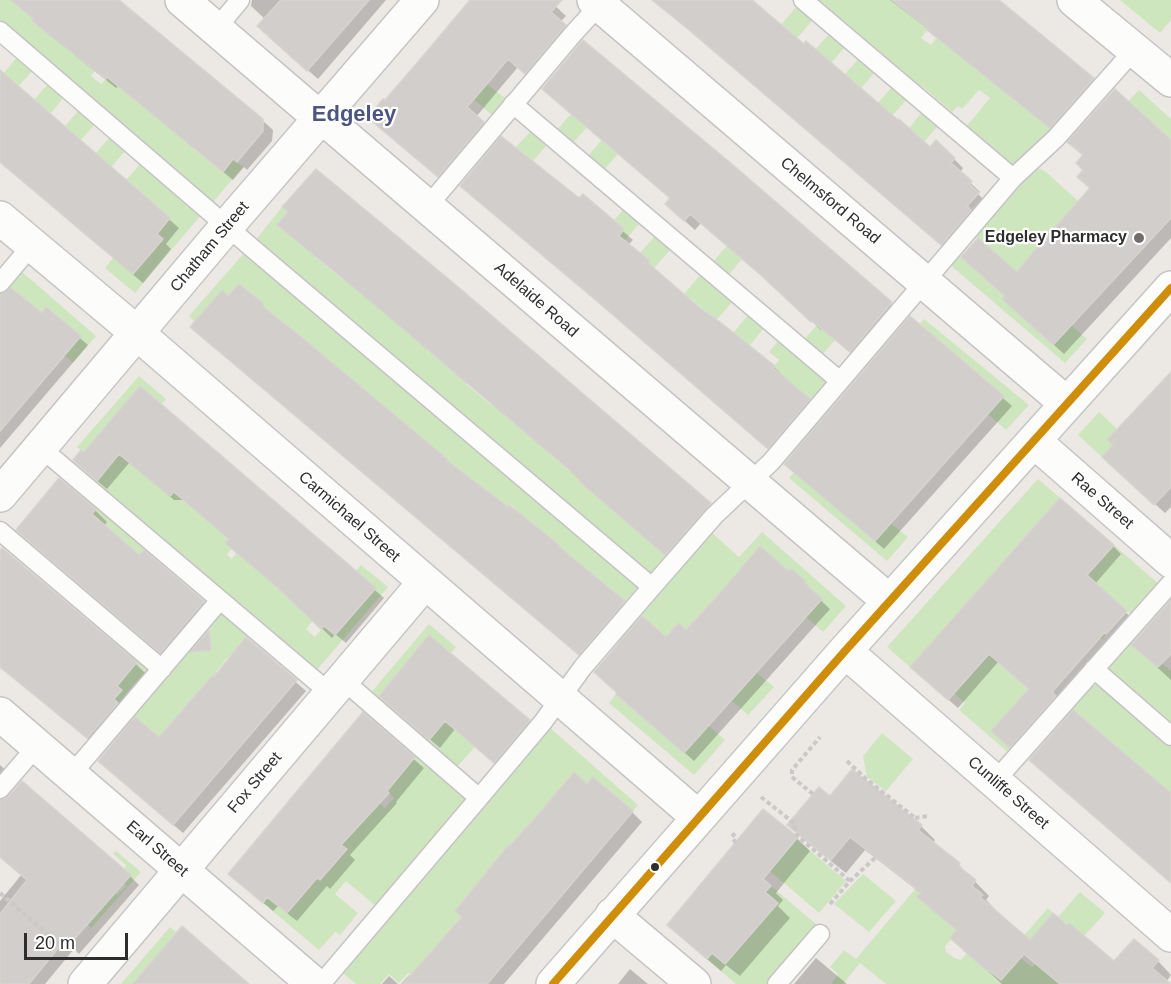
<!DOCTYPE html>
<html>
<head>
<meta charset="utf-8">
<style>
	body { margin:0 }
	#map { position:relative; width:1171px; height:984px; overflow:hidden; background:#ece8e4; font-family:Helvetica,sans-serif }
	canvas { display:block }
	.scale { position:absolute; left:24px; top:933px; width:104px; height:27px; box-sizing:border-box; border:3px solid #2e2e2e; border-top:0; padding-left:8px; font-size:18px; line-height:21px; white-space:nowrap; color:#2e2e2e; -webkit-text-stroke:4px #fff; paint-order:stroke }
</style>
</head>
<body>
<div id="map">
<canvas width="1171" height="984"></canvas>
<div class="scale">20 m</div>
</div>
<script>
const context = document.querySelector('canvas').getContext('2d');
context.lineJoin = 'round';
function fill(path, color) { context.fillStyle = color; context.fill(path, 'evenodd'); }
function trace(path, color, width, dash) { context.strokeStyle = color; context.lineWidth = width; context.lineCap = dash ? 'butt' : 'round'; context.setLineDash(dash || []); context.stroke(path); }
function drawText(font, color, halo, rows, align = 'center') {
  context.font = font + ' Helvetica,sans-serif'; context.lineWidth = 4.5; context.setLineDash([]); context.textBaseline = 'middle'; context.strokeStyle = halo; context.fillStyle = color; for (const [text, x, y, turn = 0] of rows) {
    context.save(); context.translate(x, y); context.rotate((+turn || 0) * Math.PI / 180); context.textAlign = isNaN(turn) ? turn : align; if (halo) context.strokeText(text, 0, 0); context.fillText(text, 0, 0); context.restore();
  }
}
fill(new Path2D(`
	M 0,0 L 11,0 L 13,2 L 15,0 L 48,1 L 32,22 L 42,29 L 47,24 L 78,27 L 63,46 L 73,54 L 77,50 L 109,53 L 91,76 L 101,84 L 108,77 L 204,133 L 193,148 L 222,172 L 233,159 L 243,167 L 212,203 L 0,22 Z
	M 814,0 L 899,0 L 896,3 L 917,19 L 940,13 L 921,38 L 931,45 L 937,37 L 1064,118 L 1018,163 L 1007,165 L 965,128 L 990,98 L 979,90 L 962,109 L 958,106 L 952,112 L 922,86 L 918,90 Z
	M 1120,0 L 1171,0 L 1171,20 L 1160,33 Z
	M 797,6 L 813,19 L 785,53 L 781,25 Z
	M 829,34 L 845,47 L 817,79 L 813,52 Z
	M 17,57 L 33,70 L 4,103 L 0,98 L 2,85 L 9,77 L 4,73 Z
	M 859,58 L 875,72 L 847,105 L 841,101 L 856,83 L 845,74 Z
	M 466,83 L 479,94 L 487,84 L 506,99 L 493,116 L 461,88 Z
	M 48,84 L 64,97 L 37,130 L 34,100 Z
	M 892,87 L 907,99 L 879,131 L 876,105 Z
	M 1139,90 L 1171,119 L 1171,140 L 1155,126 L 1110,120 Z
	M 583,100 L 587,127 L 572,144 L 556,131 Z
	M 79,110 L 95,124 L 67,156 L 62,151 L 75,135 L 65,126 Z
	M 922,112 L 938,126 L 910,158 L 906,132 Z
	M 614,125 L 618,128 L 606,144 L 618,154 L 603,171 L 587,157 Z
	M 531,131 L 547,145 L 520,176 L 515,148 Z
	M 110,137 L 126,150 L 98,182 L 96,164 L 102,158 L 96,153 Z
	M 141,163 L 201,215 L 135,293 L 105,268 L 113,258 L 133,274 L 154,232 L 165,224 L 170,218 L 157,206 L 152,213 L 128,191 L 132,185 L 126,180 Z
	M 1037,168 L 1045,171 L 1100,221 L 1034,251 L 1025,262 L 1029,267 L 1002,299 L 1052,345 L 1071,325 L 1087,339 L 1065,363 L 949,264 L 957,254 L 970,265 L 986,246 L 974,235 L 1029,172 Z
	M 282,207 L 288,212 L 277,225 L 304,248 L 315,235 L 325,245 L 315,257 L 343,280 L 353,267 L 363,275 L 354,288 L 379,308 L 402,307 L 392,320 L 417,341 L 428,328 L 439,337 L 428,351 L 455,373 L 467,360 L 478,370 L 466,384 L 491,405 L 503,392 L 515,402 L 504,415 L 531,438 L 542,425 L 553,434 L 542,447 L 568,470 L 579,458 L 590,467 L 579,481 L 669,558 L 651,579 L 366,337 L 351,318 L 331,306 L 255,241 Z
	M 624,209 L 640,223 L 613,254 L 607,249 L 624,229 L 614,220 Z
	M 739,232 L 744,237 L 732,251 L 742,259 L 727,277 L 711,264 Z
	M 655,236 L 671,249 L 643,281 L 637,276 L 649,261 L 640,253 Z
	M 245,252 L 470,446 L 642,589 L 629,605 L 623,599 L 591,584 L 597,577 L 585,568 L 579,575 L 553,552 L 559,544 L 554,540 L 548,546 L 510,514 L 515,508 L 510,504 L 506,510 L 435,475 L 447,459 L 424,440 L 289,349 L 300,336 L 276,316 L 252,318 L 263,304 L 240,284 L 228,296 L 222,291 L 195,322 L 189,316 Z
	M 21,271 L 96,336 L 73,363 L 64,355 L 81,336 L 47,308 L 42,313 L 0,295 Z
	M 701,274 L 733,301 L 705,333 L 699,328 L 710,315 L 690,298 L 679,311 L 674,306 Z
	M 829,311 L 835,340 L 821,356 L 803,341 Z
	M 749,314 L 764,328 L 737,361 L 733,333 Z
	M 924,319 L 1029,405 L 1006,430 L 988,414 L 1004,396 L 953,353 L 824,497 L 874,541 L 890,523 L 908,537 L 887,561 L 789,478 L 809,455 L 795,443 L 830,404 L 850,422 L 900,369 L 876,349 L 892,331 L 904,341 Z
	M 779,340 L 829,382 L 800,416 L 793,410 L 794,386 L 784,377 L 772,391 L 761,382 L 779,360 L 769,352 Z
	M 139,376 L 166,399 L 161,405 L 147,478 L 170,496 L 179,485 L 236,530 L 226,543 L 232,548 L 227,555 L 232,559 L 237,552 L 277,578 L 273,584 L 282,592 L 318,614 L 306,629 L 315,637 L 324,626 L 376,588 L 356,571 L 361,565 L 388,587 L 316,671 L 95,483 L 107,469 L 84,450 L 82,451 L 77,447 Z
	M 1099,412 L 1117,429 L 1108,440 L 1113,445 L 1102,457 L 1078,435 Z
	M 1038,479 L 1060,498 L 910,667 L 887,647 Z
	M 98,506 L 146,547 L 97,604 L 71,581 L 80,570 L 109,529 L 92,514 Z
	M 711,532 L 739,557 L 762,532 L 846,606 L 823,632 L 806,617 L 806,585 L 804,580 L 793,570 L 788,570 L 772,557 L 750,567 L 745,563 L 733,576 L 745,588 L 718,595 L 708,607 L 716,615 L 652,653 L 635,660 L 614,641 Z
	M 1114,545 L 1160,585 L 1132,615 L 1104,590 L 1083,614 L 1106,634 L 1102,639 L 1099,636 L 1054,690 L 1051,693 L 1058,699 L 1033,726 L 1012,708 L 991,731 L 1012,750 L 1009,753 L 959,710 L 965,703 L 954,693 L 989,654 Z
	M 219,611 L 248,635 L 243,641 L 244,667 L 229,656 L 216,672 L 222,676 L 175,718 L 154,742 L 136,758 L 112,737 Z
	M 429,624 L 456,647 L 451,653 L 429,635 L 421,700 L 475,747 L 456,768 L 369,695 Z
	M 1132,638 L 1148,651 L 1144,656 L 1157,667 L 1162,663 L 1171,671 L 1171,725 L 1109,672 L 1108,665 Z
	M 134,656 L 151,670 L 120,705 L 114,699 L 122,690 L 117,686 L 118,674 Z
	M 757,673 L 774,687 L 748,715 L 732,701 Z
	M 1098,685 L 1171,745 L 1171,793 L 1152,778 L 1063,727 L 1056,721 L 1088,686 Z
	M 616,694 L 684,752 L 709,726 L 725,740 L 694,775 L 609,703 Z
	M 548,726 L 638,805 L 633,811 L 593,777 L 587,784 L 573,772 L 554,796 L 566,807 L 555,820 L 542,809 L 533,820 L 493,904 L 474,888 L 455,910 L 473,927 L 421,984 L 408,973 L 399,983 L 389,974 L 380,984 L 356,984 L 339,970 Z
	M 882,733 L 913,759 L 886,791 L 867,777 L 863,756 Z
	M 389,752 L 407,767 L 418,754 L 468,798 L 377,907 L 346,881 L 335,894 L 358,913 L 340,935 L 335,932 L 319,950 L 263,903 L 268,897 L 287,913 L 294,896 L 346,849 L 324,830 L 352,832 L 357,827 L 361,788 L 385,808 L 394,798 L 386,790 Z
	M 796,839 L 846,881 L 819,913 L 770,871 Z
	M 116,851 L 141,872 L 91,928 L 88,925 L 115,894 L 117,895 L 127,886 L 124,883 L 131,875 L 124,869 L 126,865 L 113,854 Z
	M 863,874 L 896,901 L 869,932 L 834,904 Z
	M 927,875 L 932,880 L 917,897 L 955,928 L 967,913 L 969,915 L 951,937 L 952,939 L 945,946 L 946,952 L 954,958 L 961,960 L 967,953 L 1006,956 L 1048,908 L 1053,913 L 1017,955 L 1032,967 L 1036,964 L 1060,984 L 886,984 L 860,963 L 843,984 L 831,984 L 838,974 L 830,967 L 844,950 L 856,959 Z
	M 771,886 L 817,925 L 766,984 L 736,984 L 707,959 L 712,953 L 726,963 L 745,941 L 732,928 L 743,915 L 757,927 L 778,904 L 765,892 Z
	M 1080,892 L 1105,913 L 1084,936 L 1058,917 Z
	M 170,927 L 176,932 L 142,974 L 154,984 L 121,984 Z`), '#cee6be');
fill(new Path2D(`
	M 11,0 L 118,0 L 262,120 L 273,130 L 272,141 L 247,170 L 244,167 L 233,180 L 118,86 L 116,88 L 44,31 L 34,21 L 35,20 Z
	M 252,0 L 386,0 L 318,79 L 269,36 L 265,19 L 251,6 Z
	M 472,0 L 549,0 L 566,16 L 560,22 L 574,36 L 535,82 L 518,67 L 496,93 L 476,117 L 493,132 L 448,185 L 380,128 L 385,102 Z
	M 653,0 L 750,0 L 930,149 L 954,159 L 963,168 L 960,173 L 980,192 L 978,194 L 987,203 L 951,253 Z
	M 890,0 L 997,0 L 1093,79 L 1103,88 L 1060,136 L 939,39 L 928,29 Z
	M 0,72 L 179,228 L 166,244 L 171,249 L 143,283 L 82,232 L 0,162 Z
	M 553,98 L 732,167 L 901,313 L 860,361 L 823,329 L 821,330 L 774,287 L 701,223 L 695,230 L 677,214 L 671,199 Z
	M 1171,142 L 1171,238 L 1064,354 L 1015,310 L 1017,274 L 1091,189 L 1079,177 L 1085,170 L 1084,156 Z
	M 583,196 L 633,240 L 628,245 L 700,309 L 774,367 L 819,410 L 778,457 L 610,312 L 579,200 Z
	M 279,225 L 456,287 L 720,514 L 676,563 L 590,490 L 568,469 L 378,308 L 289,234 Z
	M 239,286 L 272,315 L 446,460 L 456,469 L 508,509 L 509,507 L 558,546 L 568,556 L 633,612 L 589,663 L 202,337 L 228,298 Z
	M 0,295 L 42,315 L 47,310 L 88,345 L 0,448 Z
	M 911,318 L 1012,406 L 884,549 L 795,472 Z
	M 1171,380 L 1171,507 L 1165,513 L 1113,466 Z
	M 140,388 L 384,598 L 346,643 L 335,634 L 332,638 L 230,540 L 183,500 L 174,500 L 129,463 L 107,489 L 84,470 L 84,454 Z
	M 95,510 L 107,522 L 104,526 L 139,557 L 144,552 L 203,602 L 215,614 L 173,664 L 30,542 Z
	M 1113,546 L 1121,554 L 1095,584 L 1134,620 L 1019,755 L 1001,740 L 1031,690 L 999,661 L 958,708 L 920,675 Z
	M 0,553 L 135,663 L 145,673 L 126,696 L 131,701 L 98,747 L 0,666 Z
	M 787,572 L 803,581 L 813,591 L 814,594 L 830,609 L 694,761 L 628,703 L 666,640 L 686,632 Z
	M 1171,612 L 1171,680 L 1133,645 Z
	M 246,639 L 306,691 L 183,833 L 109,770 L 159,739 L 214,678 Z
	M 390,705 L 529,721 L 538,731 L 504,771 L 455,729 L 440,748 Z
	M 363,715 L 424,768 L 396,802 L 397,803 L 350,855 L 355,860 L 330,889 L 327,886 L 297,921 L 278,906 L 273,911 L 240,883 Z
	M 0,765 L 13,777 L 0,794 Z
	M 588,786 L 632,812 L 642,822 L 504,984 L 401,984 L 409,975 L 411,977 Z
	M 830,798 L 921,826 L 935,840 L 933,843 L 959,865 L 989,896 L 986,900 L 996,910 L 995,912 L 1030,942 L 1114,963 L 1158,961 L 1171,975 L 1166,982 L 1169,984 L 1002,984 L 952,938 L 958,931 L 933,911 L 919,897 L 922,894 L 865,850 L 846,873 L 803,839 L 789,825 Z
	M 0,801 L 130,876 L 139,885 L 79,954 L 74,949 L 45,984 L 0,984 L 0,901 L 22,874 L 0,857 Z
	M 797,838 L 810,851 L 776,893 L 783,900 L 778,906 L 790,918 L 740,976 L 726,965 L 721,971 L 682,938 Z
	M 816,958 L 847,984 L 794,984 Z
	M 630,969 L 648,984 L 618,984 Z
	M 389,976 L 398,984 L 382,984 Z`), '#0003');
const building = new Path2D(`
	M 11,0 L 119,0 L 263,119 L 263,131 L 237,162 L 233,159 L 223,172 L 107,77 L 106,79 L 32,21 L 34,19 Z
	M 281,0 L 369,0 L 307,71 L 257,26 Z
	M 470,0 L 562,0 L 551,12 L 566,25 L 525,74 L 508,59 L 487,84 L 467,107 L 484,122 L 438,177 L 368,118 L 383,99 L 385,100 L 423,56 Z
	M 652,0 L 752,0 L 804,44 L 806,41 L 898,120 L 899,119 L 930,147 L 936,140 L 955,158 L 951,163 L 972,181 L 969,184 L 979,193 L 967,206 L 971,210 L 941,245 L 693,33 Z
	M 892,0 L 999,0 L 1094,78 L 1050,128 L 927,30 L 928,28 Z
	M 583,40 L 733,165 L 892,302 L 850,352 L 812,321 L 811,322 L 763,277 L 690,214 L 684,221 L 665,204 L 670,198 L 542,89 Z
	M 0,70 L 170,218 L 157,234 L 163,239 L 133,274 L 0,162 Z
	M 1115,89 L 1171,140 L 1171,218 L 1053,345 L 1002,299 L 1005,296 L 961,257 L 978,238 L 1017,272 L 1028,258 L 1090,188 L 1077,177 L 1083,170 L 1076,163 L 1083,155 L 1067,142 Z
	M 501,136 L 579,198 L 583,194 L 624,229 L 619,236 L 650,261 L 648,263 L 700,308 L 720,322 L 775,366 L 773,368 L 810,399 L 768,449 L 598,302 L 460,186 Z
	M 316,169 L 457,286 L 711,503 L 665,555 L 579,481 L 580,479 L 557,459 L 367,298 L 277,225 L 288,212 L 282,207 Z
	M 239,284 L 264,304 L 262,306 L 300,336 L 447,459 L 446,460 L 508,507 L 509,505 L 559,545 L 558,546 L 625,601 L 579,655 L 190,327 L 222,290 L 228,296 Z
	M 11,288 L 42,313 L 46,307 L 81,336 L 0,431 L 0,294 L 4,293 Z
	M 910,316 L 1004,396 L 875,541 L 784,464 Z
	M 1171,372 L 1171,487 L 1154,505 L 1102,457 L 1113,445 L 1107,440 Z
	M 140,386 L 376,588 L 335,635 L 324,626 L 321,629 L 278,588 L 225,543 L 229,539 L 174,492 L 170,496 L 119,454 L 97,481 L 73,460 L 81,450 L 84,452 Z
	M 59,478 L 96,509 L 92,514 L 139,555 L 144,550 L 204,601 L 160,653 L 16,530 Z
	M 1060,498 L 1114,545 L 1087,575 L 1127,611 L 1106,634 L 1104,633 L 1052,692 L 1056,696 L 1010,748 L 991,731 L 1029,689 L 989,654 L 948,700 L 910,667 Z
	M 760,546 L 787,570 L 793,570 L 804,580 L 806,585 L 822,599 L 684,753 L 616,694 L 617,693 L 594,672 L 642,616 L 666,637 L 679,623 L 686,630 L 713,601 Z
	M 2,548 L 137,662 L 117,686 L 122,690 L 114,699 L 118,703 L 87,738 L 0,667 L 0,551 Z
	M 1171,600 L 1171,654 L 1158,667 L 1131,645 Z
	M 209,631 L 211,650 L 190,652 Z
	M 429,635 L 530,720 L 494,763 L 445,721 L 429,740 L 379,696 Z
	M 246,637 L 297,680 L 173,825 L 98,761 L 135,717 L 159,737 L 213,675 L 214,677 Z
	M 1073,710 L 1171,793 L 1171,883 L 1029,760 Z
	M 363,712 L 415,757 L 387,791 L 389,793 L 341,845 L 347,849 L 320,880 L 317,878 L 287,913 L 267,897 L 263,903 L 228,874 Z
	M 852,769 L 922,825 L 918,830 L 960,863 L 958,866 L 976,880 L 972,886 L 983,895 L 980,897 L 1030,940 L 1053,913 L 1067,925 L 1069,923 L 1114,961 L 1134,939 L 1159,960 L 1152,968 L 1171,984 L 1060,984 L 1024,954 L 1001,980 L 988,970 L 987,971 L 950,938 L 957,930 L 917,897 L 921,892 L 850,837 L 831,860 L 787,825 L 819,787 L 830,796 Z
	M 574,772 L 587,784 L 593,777 L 633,811 L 487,984 L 403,984 L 462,917 L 455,911 L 508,846 L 509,847 L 543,809 Z
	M 22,781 L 131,875 L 69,945 L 64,941 L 29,984 L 0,984 L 0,914 L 27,880 L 0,857 L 0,800 L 4,799 L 9,796 Z
	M 763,809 L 798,837 L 763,879 L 771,886 L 765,892 L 778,903 L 725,964 L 712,953 L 707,959 L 667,925 Z
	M 182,926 L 220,959 L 249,984 L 133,984 Z`);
fill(building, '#d1cecb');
trace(building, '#d7d4d0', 1.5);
const service = new Path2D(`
	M 803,0 L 1013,178
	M 216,29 L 240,0
	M 0,31 L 252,248 L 652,587
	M 513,104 L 840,381
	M 427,207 L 573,34 L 604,0
	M 0,283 L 32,245
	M 41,448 L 331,694
	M 0,531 L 162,669
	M 1094,669 L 1171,736
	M 343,680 L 479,798
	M 71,775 L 220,600
	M 995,781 L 1171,583
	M 0,789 L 37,746
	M 321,984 L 479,798 L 543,722 L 583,667 L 652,587 L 714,516 L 771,462 L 1013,178 L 1056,138 L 1134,50
	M 777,984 L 820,934`);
const minor = new Path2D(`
	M 182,0 L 307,107 L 334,127 L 889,601
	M 594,0 L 1066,403
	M 1074,0 L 1171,80
	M 0,218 L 123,321 L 698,817
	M 1034,441 L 1171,561
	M 0,495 L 227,226 L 422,0
	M 845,651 L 1171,935
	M 0,714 L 314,984
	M 612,915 L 694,984
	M 85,984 L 425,582
	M 553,984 L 845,651 L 1171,288`);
trace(service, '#c5c4c5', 21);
trace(minor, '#c5c4c5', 36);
trace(new Path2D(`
	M 847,761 L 865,778 L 915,818
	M 813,794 L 792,777 L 792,770 L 820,737
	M 761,797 L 794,823 L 796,834 L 802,840 L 850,881
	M 915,818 L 928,816
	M 736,843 L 732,837 L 736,832
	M 0,893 L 68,952
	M 830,904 L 850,881 L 876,857`), '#c9c9c8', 4, [4.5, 3]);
trace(service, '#fcfcfb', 18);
trace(minor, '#fcfcfb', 33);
trace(new Path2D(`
	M 553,984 L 845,651 L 1171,288`), '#cf8e09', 8);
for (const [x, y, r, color] of [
	[1139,238,6,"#706f6e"],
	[655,867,5,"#2e2e2e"]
]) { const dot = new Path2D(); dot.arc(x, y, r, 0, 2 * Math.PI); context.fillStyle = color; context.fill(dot); trace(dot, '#fff', 2); }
drawText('16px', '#2e2e2e', '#fff', [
	["Chelmsford Road",830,201,40],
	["Chatham Street",210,247,-50],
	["Adelaide Road",536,300,41],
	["Rae Street",1102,501,41],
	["Carmichael Street",349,517,41],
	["Fox Street",255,783,-50],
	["Cunliffe Street",1008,793,41],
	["Earl Street",157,849,41]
]);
drawText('bold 16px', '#2e2e2e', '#fff', [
	["Edgeley Pharmacy",1127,238]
], 'right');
drawText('bold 22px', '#4d5680', '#fff', [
	["Edgeley",354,115]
]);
</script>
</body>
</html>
